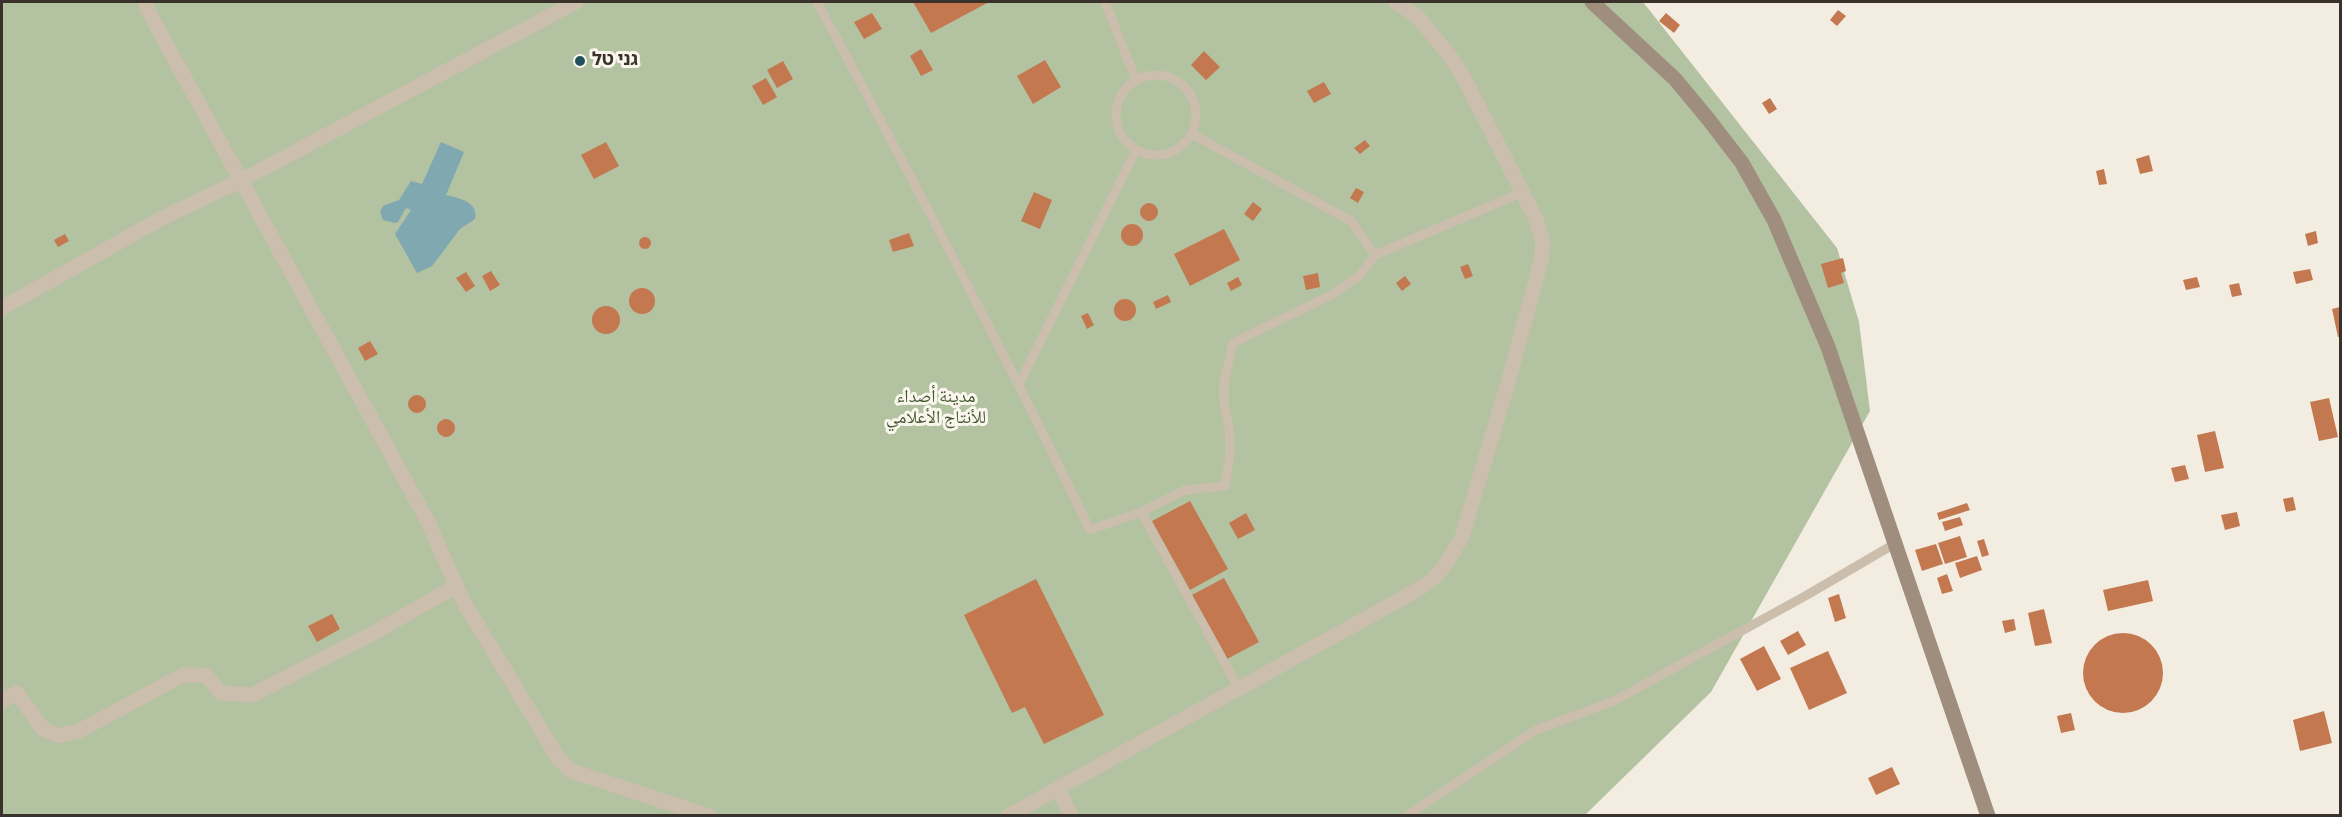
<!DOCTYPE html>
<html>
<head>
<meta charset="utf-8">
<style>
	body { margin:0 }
	#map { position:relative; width:2342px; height:817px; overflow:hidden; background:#f3ede1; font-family:"Source Sans 3",sans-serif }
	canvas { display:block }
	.frame { position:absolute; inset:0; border:3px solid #3a312b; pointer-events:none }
</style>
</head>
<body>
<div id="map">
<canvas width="2342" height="817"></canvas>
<div class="frame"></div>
</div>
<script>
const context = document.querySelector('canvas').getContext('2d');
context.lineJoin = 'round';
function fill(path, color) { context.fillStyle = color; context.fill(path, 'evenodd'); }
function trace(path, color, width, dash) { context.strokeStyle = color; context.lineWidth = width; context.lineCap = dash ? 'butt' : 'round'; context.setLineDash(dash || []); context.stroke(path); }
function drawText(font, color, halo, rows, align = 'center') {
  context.font = font + ' "Source Sans 3","Noto Naskh Arabic","Noto Sans Hebrew",sans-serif'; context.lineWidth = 6; context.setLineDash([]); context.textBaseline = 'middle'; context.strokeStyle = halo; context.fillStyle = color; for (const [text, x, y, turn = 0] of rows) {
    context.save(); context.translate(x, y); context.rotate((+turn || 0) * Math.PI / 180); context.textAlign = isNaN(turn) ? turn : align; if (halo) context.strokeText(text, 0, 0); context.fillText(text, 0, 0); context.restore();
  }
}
fill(new Path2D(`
	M 2,2 L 1643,2 L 1837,248 L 1859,322 L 1870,411 L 1711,692 L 1585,815 L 2,816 Z`), '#b3c2a1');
fill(new Path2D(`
	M 441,142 L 464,152 L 446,195 C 459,198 479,202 475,219 L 460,229 L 432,266 L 417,273 L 395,234 L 411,210 L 406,208 L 398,222 L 395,223 L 383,220 L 380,212 L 383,206 L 399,200 L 411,181 L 422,184 Z`), '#80a8b0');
fill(new Path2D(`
	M 913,2 L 989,2 L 931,33 Z
	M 1838,10 L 1846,16 L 1837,26 L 1830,20 Z
	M 872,13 L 882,29 L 864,39 L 854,22 Z
	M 1666,13 L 1680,25 L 1674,33 L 1659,21 Z
	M 921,49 L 933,70 L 921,76 L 910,56 Z
	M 1204,51 L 1220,67 L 1206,80 L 1191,65 Z
	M 1045,60 L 1061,87 L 1033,104 L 1017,76 Z
	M 783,61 L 793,79 L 777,88 L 767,70 Z
	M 766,78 L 777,97 L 763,105 L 752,86 Z
	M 1324,82 L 1331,94 L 1314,103 L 1307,91 Z
	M 1770,98 L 1777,109 L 1769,114 L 1762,103 Z
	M 1365,140 L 1370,146 L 1360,154 L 1354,148 Z
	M 606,142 L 619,166 L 594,179 L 581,155 Z
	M 2149,155 L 2153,171 L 2140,174 L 2136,159 Z
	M 2104,169 L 2107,184 L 2099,185 L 2096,171 Z
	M 1356,188 L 1364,192 L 1358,203 L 1350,198 Z
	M 1034,192 L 1052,200 L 1040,229 L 1021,221 Z
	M 1253,202 L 1262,209 L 1253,221 L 1244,214 Z
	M1140 212a9 9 0 1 1 18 0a9 9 0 1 1-18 0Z
	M1121 235a11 11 0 1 1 22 0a11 11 0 1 1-22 0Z
	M 1224,229 L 1240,260 L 1190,286 L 1174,254 Z
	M 2316,231 L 2318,243 L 2308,246 L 2305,234 Z
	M 909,233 L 914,246 L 893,252 L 889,240 Z
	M 65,234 L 69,241 L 58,247 L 54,240 Z
	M639 243a6 6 0 1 1 12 0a6 6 0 1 1-12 0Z
	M 1843,258 L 1846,271 L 1841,273 L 1844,283 L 1828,288 L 1821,264 Z
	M 1468,264 L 1473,276 L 1465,279 L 1460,267 Z
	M 2310,269 L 2313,280 L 2296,284 L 2293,272 Z
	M 491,271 L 500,285 L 490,291 L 482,276 Z
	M 466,272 L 475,286 L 466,292 L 456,278 Z
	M 1318,273 L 1320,287 L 1306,290 L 1303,276 Z
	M 1405,276 L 1411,284 L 1402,291 L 1396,283 Z
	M 1238,277 L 1242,285 L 1231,291 L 1227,283 Z
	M 2197,277 L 2200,287 L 2186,290 L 2183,280 Z
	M 2239,283 L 2242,295 L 2232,297 L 2229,285 Z
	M629 301a13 13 0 1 1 26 0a13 13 0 1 1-26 0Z
	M 1168,295 L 1171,302 L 1156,309 L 1153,302 Z
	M1114 310a11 11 0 1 1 22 0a11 11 0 1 1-22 0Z
	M592 320a14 14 0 1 1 28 0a14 14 0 1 1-28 0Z
	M 2340,307 L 2340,337 L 2338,337 L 2332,309 Z
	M 1088,313 L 1094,325 L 1087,329 L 1081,316 Z
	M 370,341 L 378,354 L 365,361 L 358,348 Z
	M408 404a9 9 0 1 1 18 0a9 9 0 1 1-18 0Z
	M 2329,398 L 2338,437 L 2319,441 L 2310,402 Z
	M437 428a9 9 0 1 1 18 0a9 9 0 1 1-18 0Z
	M 2215,431 L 2224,468 L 2205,472 L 2197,435 Z
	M 2185,465 L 2189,479 L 2175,482 L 2171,468 Z
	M 2293,497 L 2296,510 L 2286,512 L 2283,499 Z
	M 1190,501 L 1228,569 L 1190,590 L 1152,521 Z
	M 1967,503 L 1970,510 L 1939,520 L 1937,513 Z
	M 2237,512 L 2240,526 L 2225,530 L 2221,515 Z
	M 1246,513 L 1255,530 L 1238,539 L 1229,523 Z
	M 1960,517 L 1963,525 L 1945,531 L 1942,522 Z
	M 1960,536 L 1967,557 L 1945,564 L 1938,543 Z
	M 1984,539 L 1989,555 L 1982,557 L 1977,541 Z
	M 1936,544 L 1943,564 L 1922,571 L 1915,550 Z
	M 1977,556 L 1982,570 L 1960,578 L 1955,563 Z
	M 1947,574 L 1953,591 L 1942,594 L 1937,578 Z
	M 1224,578 L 1259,642 L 1227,659 L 1192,595 Z
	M 1036,579 L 1104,715 L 1044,744 L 1025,707 L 1012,713 L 964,615 Z
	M 2148,580 L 2153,601 L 2108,611 L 2103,590 Z
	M 1839,594 L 1846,618 L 1835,622 L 1828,598 Z
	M 2044,609 L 2052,643 L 2035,646 L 2028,613 Z
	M 332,614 L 340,629 L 317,642 L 308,626 Z
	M 2014,619 L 2016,630 L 2005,633 L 2002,621 Z
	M 1798,631 L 1806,645 L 1788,655 L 1780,641 Z
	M2083 673a40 40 0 1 1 80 0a40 40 0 1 1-80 0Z
	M 1764,646 L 1781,679 L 1757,691 L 1740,659 Z
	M 1828,651 L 1847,693 L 1809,710 L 1790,668 Z
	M 2324,711 L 2332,743 L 2300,751 L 2293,720 Z
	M 2071,713 L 2075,730 L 2061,733 L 2057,716 Z
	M 1892,767 L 1900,784 L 1876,795 L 1868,778 Z`), '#c3784f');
trace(new Path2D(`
	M 817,2 C 911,176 1004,351 1090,530 L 1141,512 L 1238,687
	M 1105,2 L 1136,80
	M1116 115a40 40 0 1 1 80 0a40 40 0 1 1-80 0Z
	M 1192,134 L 1351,221 L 1375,255 L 1521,193
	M 1019,384 L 1136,150
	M 1141,512 L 1185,490 L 1225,486 L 1230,455 L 1229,427 L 1224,403 L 1224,383 L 1233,343 L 1331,295 L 1360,275 L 1375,255
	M 1407,816 L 1536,730 L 1614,701 L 1807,595 L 1896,543`), '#cbbead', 9);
trace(new Path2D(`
	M 146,2 L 147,9 L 427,520 L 463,601 L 558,758 L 571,771 L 709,816
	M 2,308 L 164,217 L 242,180 L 576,2
	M 2,701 L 17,693 L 43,729 L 59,736 L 79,731 L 183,675 L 206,675 L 221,693 L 252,695 L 372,634 L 456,586
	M 1058,788 L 1071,816
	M 1008,816 L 1419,589 L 1433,579 L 1444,567 L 1462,537 L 1509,379 L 1541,261 L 1543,242 L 1536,219 L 1463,76 L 1449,55 L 1417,16 L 1396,2`), '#cbbead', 15);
trace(new Path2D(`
	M 1592,2 L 1675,79 L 1709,120 L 1742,163 L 1774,220 L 1828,347 L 1988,816`), '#9f8e7e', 15);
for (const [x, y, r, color] of [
	[580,61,6,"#21515b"]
]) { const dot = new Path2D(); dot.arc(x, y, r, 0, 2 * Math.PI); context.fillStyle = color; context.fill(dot); trace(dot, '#faf6ee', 2); }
drawText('bold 18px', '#3a312b', '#faf6ee', [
	["גני טל",592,61]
], 'left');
drawText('18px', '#44582f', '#faf6ee', [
	["مدينة أصداء",936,398],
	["للأنتاج الأعلامي",936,419]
]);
</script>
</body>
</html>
